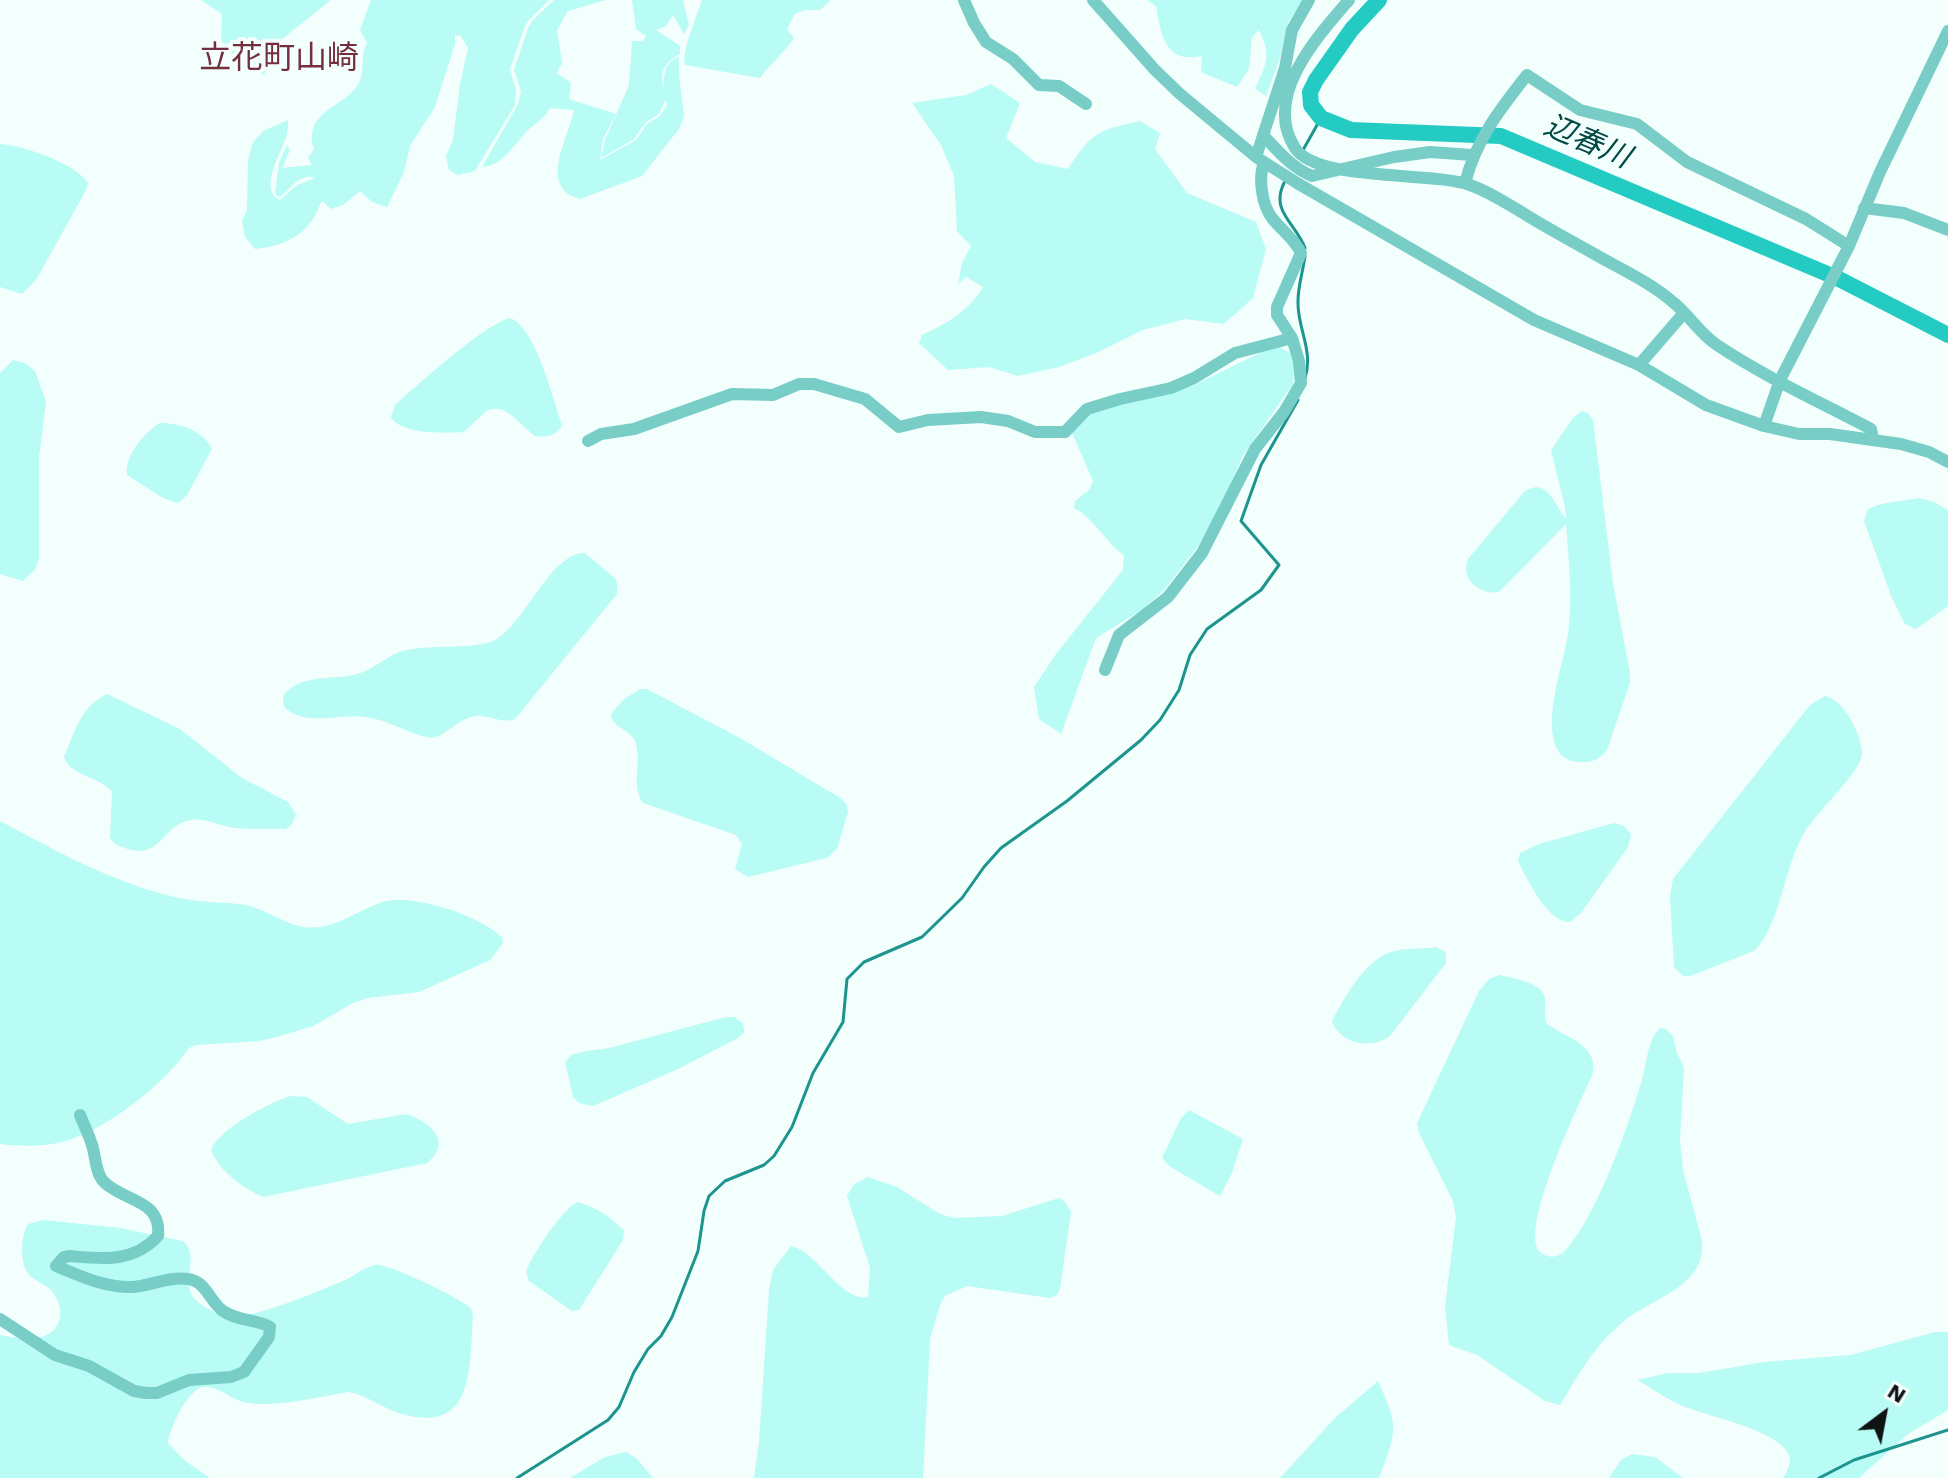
<!DOCTYPE html>
<html>
<head>
<meta charset="utf-8">
<style>
	body { margin:0 }
	#map { position:relative; width:1948px; height:1478px; overflow:hidden; background:#f2fffd; font-family:"Work Sans",sans-serif }
	canvas { display:block }
	.north { position:absolute; left:1844px; top:1374px; width:80px; height:80px; -webkit-text-stroke:6px #f2fffd; paint-order:stroke; rotate:32deg; font-size:22px; font-weight:700; line-height:32px; text-align:center; color:#0e1313 }
	.north::after { content:''; display:block; margin:auto; width:28px; height:36px; background:#0e1313; clip-path:polygon(50% 0,100% 100%,50% 72%,0 100%) }
</style>
</head>
<body>
<div id="map">
<canvas width="1948" height="1478"></canvas>
<div class="north">N</div>
</div>
<script>
const context = document.querySelector('canvas').getContext('2d');
context.lineJoin = 'round';
function fill(path, color) { context.fillStyle = color; context.fill(path, 'evenodd'); }
function trace(path, color, width, dash) { context.strokeStyle = color; context.lineWidth = width; context.lineCap = dash ? 'butt' : 'round'; context.setLineDash(dash || []); context.stroke(path); }
function drawText(font, color, halo, rows, align = 'center') {
  context.font = font + ' "Work Sans","Noto Sans JP",sans-serif'; context.lineWidth = 8; context.setLineDash([]); context.textBaseline = 'middle'; context.strokeStyle = halo; context.fillStyle = color; for (const [text, x, y, turn = 0] of rows) {
    context.save(); context.translate(x, y); context.rotate((+turn || 0) * Math.PI / 180); context.textAlign = isNaN(turn) ? turn : align; if (halo) context.strokeText(text, 0, 0); context.fillText(text, 0, 0); context.restore();
  }
}
fill(new Path2D(`
	M 201,0 L 331,0 L 276,44 L 264,75 L 237,59 L 221,40 L 222,14 Z
	M 371,0 L 549,0 L 526,23 L 510,69 L 516,90 L 515,105 L 475,171 L 458,175 L 449,170 L 446,156 L 453,140 L 460,84 L 468,48 L 461,36 L 455,35 L 455,44 L 435,107 L 410,146 L 404,172 L 387,207 L 372,202 L 360,191 L 343,205 L 331,209 L 322,201 C 318,207 317,213 313,219 C 301,239 276,247 255,249 L 245,237 L 242,220 L 247,211 L 248,160 L 253,142 L 263,131 L 288,120 C 288,127 288,133 285,140 C 280,155 258,190 280,200 L 297,185 L 315,178 C 300,173 291,188 280,197 L 275,194 L 279,163 L 287,145 L 290,150 L 282,168 L 312,165 L 308,158 L 314,149 C 313,145 311,141 312,136 C 313,107 352,104 360,80 C 365,67 360,55 367,43 L 360,30 Z
	M 554,0 L 606,0 L 568,11 L 557,30 L 562,63 L 557,73 L 571,83 L 569,99 L 616,114 L 603,139 L 600,160 L 636,140 L 647,124 L 660,116 L 667,105 L 665,100 L 659,114 L 646,122 L 634,139 L 601,158 L 605,140 L 629,85 L 632,41 L 643,41 L 646,36 L 636,29 L 632,0 L 683,0 L 689,25 L 684,34 L 673,15 L 666,26 L 656,30 L 680,46 L 680,54 C 665,62 659,72 664,88 C 664,73 664,64 679,56 L 679,75 L 684,116 L 679,129 L 642,176 L 580,199 C 537,188 569,137 574,110 L 550,108 C 544,120 536,122 527,131 C 514,145 502,166 482,167 L 518,104 L 521,91 L 514,70 L 528,28 L 532,21 Z
	M 702,0 L 831,0 L 820,10 L 805,10 L 795,14 L 787,29 L 794,38 C 784,53 771,63 760,78 L 685,65 C 681,52 697,16 702,0 Z
	M 1147,0 L 1303,0 L 1288,23 L 1280,58 L 1266,96 L 1255,89 C 1266,64 1272,57 1259,30 L 1252,37 L 1249,69 L 1237,87 L 1201,72 L 1202,56 C 1165,64 1161,35 1156,6 Z
	M 991,84 L 1020,103 L 1006,138 L 1035,162 L 1068,169 C 1093,131 1097,131 1140,121 L 1160,133 L 1155,149 L 1187,193 L 1256,222 L 1266,249 L 1253,298 L 1224,324 L 1185,319 L 1143,330 L 1096,353 L 1059,367 L 1018,376 L 989,367 L 948,370 L 919,343 L 922,335 C 945,325 970,310 983,287 L 966,277 L 958,284 L 962,263 L 971,246 L 957,231 L 954,176 L 941,145 L 912,103 L 966,95 Z
	M 0,144 C 22,145 77,164 88,183 L 85,192 L 36,280 L 22,294 L 0,287 Z
	M 510,318 C 536,328 553,399 562,425 C 556,437 546,437 535,436 C 521,426 503,398 484,413 C 477,419 471,426 464,432 C 443,433 405,435 391,418 L 395,405 C 419,384 483,325 510,318 Z
	M 1276,345 L 1290,353 L 1295,363 L 1293,384 L 1242,457 L 1221,510 L 1198,546 L 1165,589 L 1143,609 L 1096,638 L 1061,734 L 1039,719 L 1034,687 L 1056,654 L 1123,570 L 1124,555 C 1104,541 1095,519 1074,508 L 1075,501 L 1089,490 L 1093,481 L 1072,433 L 1092,408 L 1192,386 Z
	M 13,360 L 25,363 L 35,371 L 46,402 L 39,457 L 39,558 L 35,570 L 23,581 L 0,574 L 0,373 Z
	M 1582,411 L 1588,413 L 1593,420 L 1613,584 L 1630,673 L 1630,683 L 1607,750 C 1598,760 1594,762 1581,762 C 1529,762 1562,668 1567,640 C 1569,630 1569,620 1570,610 C 1571,581 1568,552 1566,524 L 1499,592 C 1480,595 1460,580 1468,559 L 1524,492 C 1547,476 1554,504 1566,519 L 1565,507 L 1551,450 L 1573,418 Z
	M 160,423 C 180,423 204,431 212,449 L 187,495 L 178,503 L 163,498 L 127,475 C 124,456 145,432 160,423 Z
	M 1919,498 L 1934,502 L 1948,510 L 1948,606 L 1916,629 L 1905,624 L 1892,598 L 1864,521 L 1868,509 L 1881,504 Z
	M 585,553 L 615,578 L 617,583 L 617,594 L 515,719 C 502,724 491,715 477,716 C 459,717 448,735 431,738 C 410,734 391,722 371,718 C 342,711 308,729 284,707 L 283,696 C 301,673 331,681 357,674 C 376,669 389,653 407,650 C 430,645 475,649 493,641 C 524,627 549,553 585,553 Z
	M 640,689 L 647,689 L 740,738 L 842,799 L 847,805 L 848,812 L 837,849 L 827,858 L 748,877 L 735,869 L 742,844 L 736,835 L 643,803 C 630,784 643,761 635,741 C 629,728 613,729 611,714 L 623,700 Z
	M 107,694 L 180,729 L 242,778 L 288,802 L 296,814 L 292,824 L 286,829 C 267,828 247,830 229,827 C 216,824 204,818 191,820 C 157,826 163,867 115,844 L 110,838 L 112,792 C 100,776 71,777 64,757 C 74,733 81,706 107,694 Z
	M 1825,696 C 1844,699 1863,737 1862,755 C 1860,772 1815,814 1804,833 C 1784,867 1780,926 1754,951 L 1690,976 L 1683,976 L 1674,967 L 1670,896 L 1673,879 L 1810,705 Z
	M 0,821 C 56,851 123,888 185,899 C 205,903 226,902 246,905 C 265,909 285,924 303,927 C 336,931 354,911 383,902 C 413,893 480,916 502,937 L 503,943 L 490,960 L 419,992 L 368,998 L 353,1003 L 313,1026 L 277,1037 L 259,1041 L 196,1045 L 189,1048 C 162,1086 107,1130 62,1142 C 41,1147 21,1146 0,1144 Z
	M 1614,823 L 1624,826 L 1631,834 L 1628,847 L 1581,913 L 1570,922 C 1548,923 1527,879 1518,861 L 1520,853 L 1539,844 Z
	M 1436,947 L 1446,952 L 1446,963 L 1390,1036 C 1371,1050 1340,1044 1332,1021 C 1344,998 1365,960 1391,952 C 1404,948 1422,949 1436,947 Z
	M 1499,975 C 1512,978 1542,982 1545,998 C 1546,1007 1543,1015 1547,1024 C 1567,1038 1601,1046 1592,1076 C 1579,1103 1518,1231 1540,1252 C 1547,1258 1555,1258 1563,1253 C 1597,1217 1627,1129 1642,1080 C 1647,1064 1647,1040 1660,1028 L 1666,1029 L 1673,1036 L 1677,1053 L 1684,1067 L 1680,1140 L 1683,1170 L 1702,1241 C 1706,1284 1658,1297 1629,1317 C 1621,1323 1613,1331 1606,1338 C 1587,1358 1574,1382 1560,1405 L 1545,1401 L 1477,1355 L 1449,1345 L 1445,1306 L 1456,1217 L 1453,1201 L 1419,1133 L 1417,1123 L 1479,991 L 1489,979 Z
	M 726,1017 L 734,1017 L 743,1023 L 744,1032 L 738,1038 L 676,1070 L 593,1106 L 579,1103 L 573,1097 L 565,1062 L 571,1055 L 586,1051 L 609,1048 Z
	M 290,1096 L 307,1097 L 348,1124 L 406,1114 C 430,1122 454,1142 427,1163 L 263,1197 C 243,1188 219,1171 211,1150 C 220,1128 267,1104 290,1096 Z
	M 1189,1110 L 1243,1139 L 1232,1173 L 1220,1196 L 1169,1166 L 1162,1158 L 1181,1118 Z
	M 868,1177 L 897,1187 L 940,1214 L 953,1218 L 1002,1216 L 1059,1198 L 1065,1202 L 1071,1212 L 1060,1289 L 1057,1295 L 1050,1298 L 967,1286 L 945,1296 L 940,1305 L 930,1339 L 923,1478 L 754,1478 L 759,1442 L 769,1290 L 773,1270 L 791,1246 C 818,1252 842,1303 868,1297 L 870,1268 L 847,1196 L 854,1184 Z
	M 578,1202 C 596,1208 612,1217 624,1231 L 623,1240 L 584,1302 L 579,1310 L 572,1311 L 529,1281 L 526,1272 C 531,1256 563,1208 578,1202 Z
	M 44,1220 L 120,1228 L 183,1241 C 202,1257 177,1286 198,1302 C 207,1309 220,1316 232,1317 C 254,1318 320,1291 343,1281 C 354,1276 364,1267 376,1265 C 388,1263 460,1298 471,1308 L 473,1316 C 469,1366 476,1437 399,1413 C 382,1408 367,1395 348,1392 C 319,1397 278,1407 249,1403 C 233,1402 218,1385 203,1387 C 188,1389 169,1429 168,1443 L 184,1460 L 210,1478 L 0,1478 L 0,1335 C 12,1337 26,1340 37,1338 C 63,1334 66,1309 52,1291 C 45,1283 33,1281 27,1272 C 20,1260 21,1235 28,1224 Z
	M 1935,1332 L 1948,1332 L 1948,1410 L 1908,1434 L 1859,1478 L 1783,1478 C 1787,1471 1792,1463 1789,1455 C 1777,1428 1702,1416 1676,1403 C 1662,1396 1650,1387 1637,1380 L 1668,1373 L 1699,1373 L 1764,1362 L 1851,1355 Z
	M 1378,1381 C 1399,1427 1397,1431 1379,1478 L 1280,1478 L 1335,1418 Z
	M 626,1452 L 637,1459 L 653,1478 L 570,1478 L 605,1457 Z
	M 1632,1454 L 1655,1457 L 1683,1478 L 1609,1478 L 1621,1460 Z`), '#b9fbf5');
trace(new Path2D(`
	M 1303,150 L 1321,118
	M 1285,181 C 1269,211 1295,222 1305,248
	M 1305,256 C 1303,271 1298,286 1298,301 C 1297,328 1314,351 1305,378
	M 517,1478 L 608,1420 L 619,1407 L 634,1372 L 648,1349 L 661,1336 L 672,1317 L 698,1251 L 704,1211 L 709,1196 L 725,1181 L 764,1165 L 774,1156 L 792,1127 L 813,1073 L 843,1022 L 847,979 L 864,962 L 922,937 L 962,898 L 984,867 L 1001,848 L 1067,801 L 1141,740 L 1160,720 L 1179,690 L 1190,655 L 1207,629 L 1261,590 L 1279,565 L 1241,521 L 1261,465 L 1298,400
	M 1819,1478 L 1854,1460 L 1948,1430`), '#1d948e', 3);
trace(new Path2D(`
	M 1379,0 L 1352,29 L 1316,80 L 1310,92 L 1311,105 L 1321,118 L 1351,130 L 1501,136 L 1837,278 L 1948,335`), '#23cbc2', 16);
trace(new Path2D(`
	M 964,0 L 974,23 L 986,42 L 1013,59 L 1039,85 L 1059,86 L 1086,104
	M 1093,0 L 1155,70 L 1180,94 L 1256,157 L 1297,183 L 1534,320 L 1639,365 L 1706,405 L 1764,426 L 1799,434 L 1830,434 L 1901,444 L 1929,452 L 1948,462
	M 1349,0 C 1317,37 1262,97 1295,148 C 1317,182 1430,171 1470,185 C 1490,192 1504,202 1523,213 C 1545,227 1568,239 1591,252 C 1618,268 1649,281 1674,303 C 1689,315 1700,334 1717,345 C 1765,377 1820,402 1871,429 L 1873,439
	M 1263,135 C 1278,151 1291,167 1312,176 L 1394,157 L 1430,152 L 1472,155
	M 1256,157 L 1285,68 L 1292,30 L 1309,0
	M 1465,183 C 1476,140 1500,109 1527,75 L 1580,110 L 1637,124 L 1687,162 L 1806,219 L 1849,246
	M 1864,208 L 1904,213 L 1948,230
	M 1639,365 L 1683,314
	M 1764,426 L 1780,380 L 1849,246 L 1880,172 L 1948,31
	M 588,441 L 601,434 L 634,429 L 732,394 L 773,395 L 799,384 L 814,384 L 865,399 L 899,427 L 928,420 L 981,417 L 1008,421 L 1035,432 L 1065,432 L 1087,409 L 1120,399 L 1171,388 L 1194,378 L 1235,353 L 1292,338
	M 1105,670 L 1119,635 L 1168,597 L 1202,553 L 1255,449 L 1284,412 L 1301,383 L 1299,361 L 1292,338 L 1277,315 L 1277,307 L 1301,253 C 1294,238 1282,231 1272,218 C 1262,205 1258,178 1264,163
	M 0,1319 L 55,1355 L 89,1366 L 134,1391 L 146,1393 L 157,1393 L 189,1380 L 231,1377 L 244,1372 L 269,1337 L 270,1327 C 255,1319 237,1321 223,1311 C 210,1302 206,1281 188,1279 C 170,1276 150,1286 133,1287 C 105,1288 80,1276 56,1266 L 64,1257 L 70,1256 C 103,1259 133,1263 158,1236 C 162,1199 124,1202 104,1182 C 95,1173 96,1157 92,1145 C 89,1135 84,1125 80,1115`), '#78cdc7', 12);
drawText('italic 30px', '#024946', '#f2fffd', [
	["辺春川",1587,142,23]
]);
drawText('32px', '#752e3e', '#f2fffd', [
	["立花町山崎",279,59]
]);
</script>
</body>
</html>
